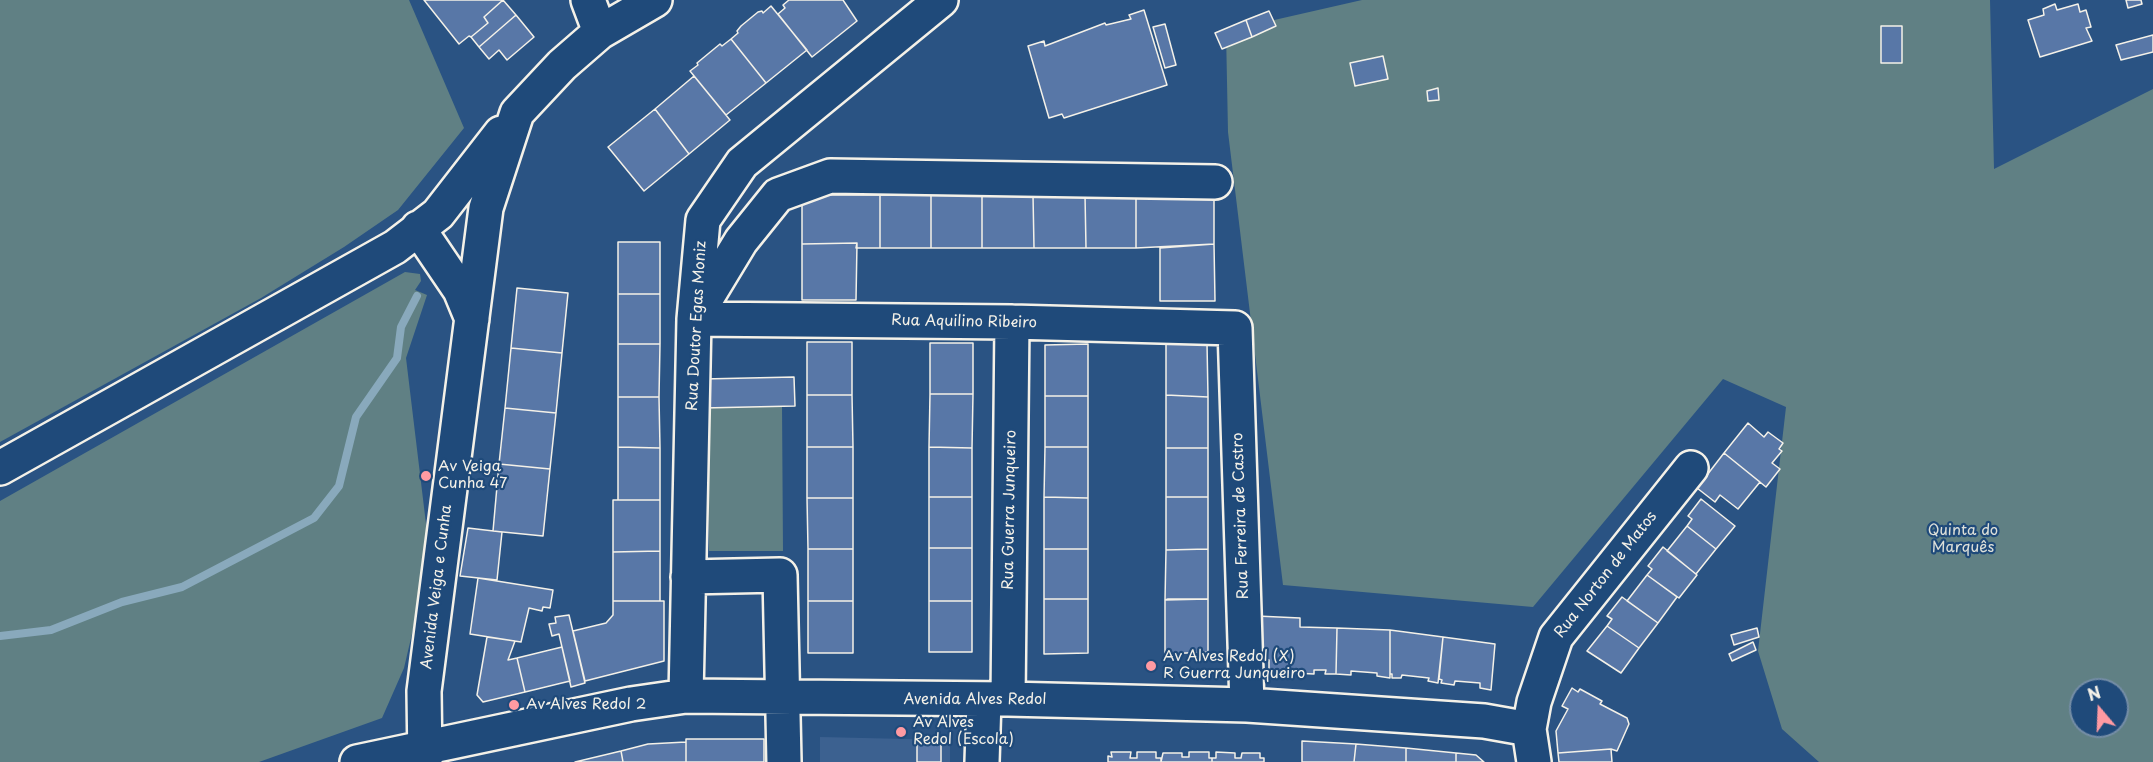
<!DOCTYPE html>
<html>
<head>
<meta charset="utf-8">
<style>
	body { margin:0 }
	#map { position:relative; width:2153px; height:762px; overflow:hidden; background:#2a5383; font-family:"Playpen Sans",sans-serif }
	canvas { display:block }
	.north { position:absolute; left:2069px; top:678px; width:60px; height:60px; box-sizing:border-box; background:#1f4a7a; border:2px solid #748da6; border-radius:50%; rotate:341deg; font-size:16px; font-weight:700; line-height:24px; text-align:center; color:#f4f1e8 }
	.north::after { content:''; display:block; margin:auto; width:21px; height:27px; background:#ff9aa2; clip-path:polygon(50% 0,100% 100%,50% 72%,0 100%) }
</style>
</head>
<body>
<div id="map">
<canvas width="2153" height="762"></canvas>
<div class="north">N</div>
</div>
<script>
const context = document.querySelector('canvas').getContext('2d');
context.lineJoin = 'round';
function fill(path, color) { context.fillStyle = color; context.fill(path, 'evenodd'); }
function trace(path, color, width, dash) { context.strokeStyle = color; context.lineWidth = width; context.lineCap = dash ? 'butt' : 'round'; context.setLineDash(dash || []); context.stroke(path); }
function drawText(font, color, halo, rows, align = 'center') {
  context.font = font + ' "Playpen Sans",sans-serif'; context.lineWidth = 4.5; context.setLineDash([]); context.textBaseline = 'middle'; context.strokeStyle = halo; context.fillStyle = color; for (const [text, x, y, turn = 0] of rows) {
    context.save(); context.translate(x, y); context.rotate((+turn || 0) * Math.PI / 180); context.textAlign = isNaN(turn) ? turn : align; if (halo) context.strokeText(text, 0, 0); context.fillText(text, 0, 0); context.restore();
  }
}
fill(new Path2D(`
	M 820,737 L 950,740 L 950,762 L 820,762 Z`), '#3c6190');
fill(new Path2D(`
	M 0,0 L 409,0 L 464,128 L 398,210 L 344,247 L 261,298 L 0,442 Z
	M 1362,0 L 1990,0 L 1994,169 L 2153,89 L 2153,762 L 1819,762 L 1782,729 L 1758,651 L 1786,407 L 1723,379 L 1533,607 L 1283,585 L 1228,132 L 1226,31 ZM 2081,690 L 2117,690 L 2117,726 L 2081,726 Z
	M 405,272 L 420,274 L 421,281 L 415,290 L 427,295 L 406,358 L 430,557 L 404,668 L 382,718 L 259,762 L 0,762 L 0,501 Z
	M 782,405 L 783,551 L 709,551 L 708,406 Z`), '#608084');
trace(new Path2D(`
	M 0,636 L 51,630 L 122,602 L 182,587 L 314,518 L 339,486 L 356,417 L 397,358 L 401,327 L 417,296`), '#89a9bc', 8);
const building = new Path2D(`
	M 424,0 L 503,0 L 484,17 L 488,23 L 471,37 L 469,36 L 459,44 Z
	M 503,0 L 516,15 L 479,47 L 471,37 L 488,23 L 484,17 Z
	M 789,0 L 843,0 L 857,21 L 812,57 L 778,14 L 785,8 L 783,5 Z
	M 2126,0 L 2141,0 L 2142,4 L 2128,8 Z
	M 2055,4 L 2057,10 L 2078,4 L 2080,12 L 2086,10 L 2091,27 L 2086,28 L 2092,41 L 2040,57 L 2028,20 L 2044,15 L 2043,9 Z
	M 771,6 L 807,50 L 766,83 L 731,39 L 738,33 L 737,31 L 741,26 L 758,12 L 762,11 L 763,13 Z
	M 1144,10 L 1167,85 L 1064,118 L 1062,114 L 1049,118 L 1028,46 L 1044,41 L 1045,46 L 1105,23 L 1106,25 L 1131,19 L 1129,15 Z
	M 1269,11 L 1276,26 L 1252,37 L 1246,20 Z
	M 516,15 L 534,37 L 507,60 L 499,50 L 489,59 L 479,47 Z
	M 1246,20 L 1252,37 L 1222,49 L 1215,33 Z
	M 1165,24 L 1176,65 L 1165,68 L 1153,27 Z
	M 1881,26 L 1902,26 L 1902,63 L 1881,63 Z
	M 2153,35 L 2153,52 L 2121,60 L 2116,45 Z
	M 731,39 L 766,83 L 726,115 L 690,71 L 698,65 L 697,63 L 720,44 L 722,46 Z
	M 1383,56 L 1388,79 L 1355,86 L 1350,63 Z
	M 694,76 L 730,120 L 689,154 L 655,109 Z
	M 1438,88 L 1439,100 L 1428,101 L 1427,91 Z
	M 655,109 L 689,154 L 644,191 L 608,147 Z
	M 802,195 L 880,195 L 880,248 L 856,248 L 857,243 L 802,244 Z
	M 880,195 L 931,195 L 931,248 L 880,248 Z
	M 931,195 L 982,195 L 982,248 L 931,248 Z
	M 982,195 L 1033,195 L 1034,248 L 982,248 Z
	M 1033,195 L 1085,195 L 1086,248 L 1034,248 Z
	M 1085,195 L 1136,196 L 1136,248 L 1086,248 Z
	M 1136,196 L 1214,196 L 1214,244 L 1136,248 Z
	M 618,242 L 660,242 L 660,294 L 618,294 Z
	M 857,243 L 856,300 L 802,300 L 802,244 Z
	M 1214,244 L 1215,301 L 1160,301 L 1160,248 Z
	M 517,288 L 568,293 L 562,353 L 511,348 Z
	M 618,294 L 660,294 L 660,344 L 618,344 Z
	M 807,342 L 852,342 L 852,395 L 807,395 Z
	M 930,343 L 973,343 L 973,394 L 930,394 Z
	M 1166,343 L 1207,343 L 1208,397 L 1166,395 Z
	M 618,344 L 660,344 L 659,397 L 618,397 Z
	M 1088,344 L 1088,396 L 1045,396 L 1045,345 Z
	M 511,348 L 562,353 L 556,413 L 505,408 Z
	M 794,377 L 795,406 L 703,408 L 703,379 Z
	M 930,394 L 973,394 L 972,448 L 929,447 Z
	M 807,395 L 852,395 L 853,447 L 807,447 Z
	M 1166,395 L 1208,397 L 1208,448 L 1166,448 Z
	M 1045,396 L 1088,396 L 1088,447 L 1045,447 Z
	M 618,397 L 659,397 L 660,448 L 618,447 Z
	M 505,408 L 556,413 L 550,469 L 499,464 Z
	M 1748,423 L 1764,437 L 1768,432 L 1783,443 L 1779,449 L 1782,451 L 1772,463 L 1780,469 L 1766,487 L 1724,453 Z
	M 618,447 L 660,448 L 660,500 L 618,500 Z
	M 807,447 L 853,447 L 853,498 L 807,498 Z
	M 929,447 L 972,448 L 972,497 L 929,497 Z
	M 1045,447 L 1088,447 L 1088,498 L 1044,497 Z
	M 1166,448 L 1208,448 L 1208,497 L 1166,497 Z
	M 1724,453 L 1760,482 L 1738,509 L 1720,495 L 1715,502 L 1697,488 Z
	M 499,464 L 550,469 L 543,536 L 493,531 Z
	M 929,497 L 972,497 L 972,548 L 929,548 Z
	M 1044,497 L 1088,498 L 1088,549 L 1044,549 Z
	M 1166,497 L 1208,497 L 1208,549 L 1166,550 Z
	M 807,498 L 853,498 L 853,549 L 808,549 Z
	M 1701,499 L 1735,526 L 1716,549 L 1687,526 L 1692,519 L 1688,516 Z
	M 613,500 L 660,500 L 660,551 L 613,552 Z
	M 1687,526 L 1716,549 L 1696,574 L 1667,551 Z
	M 468,528 L 502,532 L 497,580 L 460,576 Z
	M 1663,547 L 1697,575 L 1679,598 L 1647,575 L 1652,569 L 1648,566 Z
	M 929,548 L 972,548 L 972,601 L 929,601 Z
	M 808,549 L 853,549 L 853,601 L 808,601 Z
	M 1044,549 L 1088,549 L 1088,599 L 1044,599 Z
	M 1208,549 L 1208,599 L 1165,600 L 1166,550 Z
	M 660,551 L 660,601 L 613,601 L 613,552 Z
	M 1647,575 L 1677,597 L 1658,623 L 1627,601 Z
	M 478,578 L 553,590 L 550,608 L 543,607 L 542,611 L 529,608 L 521,642 L 470,634 Z
	M 1622,597 L 1658,623 L 1639,648 L 1607,626 L 1612,619 L 1607,616 Z
	M 1044,599 L 1088,599 L 1088,653 L 1044,654 Z
	M 1168,599 L 1208,599 L 1208,652 L 1165,654 L 1165,600 Z
	M 613,601 L 664,601 L 664,661 L 585,681 L 573,631 L 606,623 L 613,615 Z
	M 808,601 L 853,601 L 853,653 L 808,653 Z
	M 929,601 L 972,601 L 972,652 L 929,652 Z
	M 569,615 L 585,683 L 571,687 L 559,634 L 552,636 L 549,624 L 556,623 L 555,617 Z
	M 1257,616 L 1300,618 L 1300,627 L 1337,628 L 1336,674 L 1325,674 L 1326,670 L 1314,670 L 1314,674 L 1294,673 L 1294,669 L 1284,669 L 1283,674 L 1273,674 L 1273,669 L 1269,669 L 1269,660 L 1257,658 Z
	M 1607,626 L 1639,648 L 1621,673 L 1587,651 Z
	M 1337,628 L 1390,630 L 1390,678 L 1377,676 L 1377,673 L 1351,671 L 1351,675 L 1336,674 Z
	M 1757,628 L 1759,637 L 1734,645 L 1731,635 Z
	M 1390,630 L 1443,637 L 1438,683 L 1428,681 L 1429,678 L 1402,675 L 1401,678 L 1392,678 L 1392,674 L 1390,674 Z
	M 487,637 L 515,641 L 508,660 L 517,658 L 525,692 L 483,702 L 477,695 Z
	M 1443,637 L 1495,644 L 1491,690 L 1480,688 L 1480,683 L 1455,681 L 1454,685 L 1441,683 L 1442,680 L 1439,679 Z
	M 1753,642 L 1756,650 L 1732,661 L 1729,654 Z
	M 562,647 L 570,681 L 525,692 L 517,658 Z
	M 1572,688 L 1578,692 L 1580,689 L 1602,701 L 1600,704 L 1627,718 L 1629,724 L 1617,751 L 1611,749 L 1558,753 L 1556,731 L 1568,709 L 1562,706 Z
	M 686,739 L 764,739 L 764,762 L 686,762 Z
	M 1302,741 L 1356,744 L 1354,762 L 1302,762 Z
	M 686,742 L 686,762 L 623,762 L 621,751 L 648,744 Z
	M 917,743 L 941,743 L 941,762 L 917,762 Z
	M 1356,744 L 1406,748 L 1406,762 L 1354,762 Z
	M 1406,748 L 1456,753 L 1456,762 L 1406,762 Z
	M 1611,749 L 1612,762 L 1559,762 L 1558,753 Z
	M 621,751 L 623,762 L 575,762 Z
	M 1111,752 L 1131,752 L 1130,758 L 1137,758 L 1137,752 L 1156,752 L 1156,758 L 1161,758 L 1161,762 L 1108,762 L 1108,756 L 1112,757 Z
	M 1189,752 L 1209,752 L 1209,758 L 1212,758 L 1212,762 L 1161,762 L 1163,753 L 1182,753 L 1182,757 L 1189,757 Z
	M 1216,752 L 1235,753 L 1235,758 L 1241,758 L 1242,753 L 1260,753 L 1260,758 L 1264,758 L 1264,762 L 1212,762 L 1212,758 L 1216,758 Z
	M 1456,753 L 1476,755 L 1484,762 L 1456,762 Z`);
fill(building, '#5877a7');
trace(building, '#f4f1e8', 1.5);
const minor = new Path2D(`
	M 588,0 L 600,32
	M 418,228 L 460,290 L 472,319
	M 698,312 L 741,241 L 778,195 L 830,176 L 1215,182
	M 694,319 L 1012,322 L 1235,328 L 1247,705
	M 0,468 L 395,247 L 438,214 L 501,133
	M 688,577 L 780,575 L 784,762
	M 686,696 L 694,319 L 703,220 L 742,163 L 941,0
	M 1008,699 L 1012,322
	M 357,762 L 631,704 L 686,696 L 1008,699 L 1247,705 L 1484,721 L 1529,729
	M 425,762 L 424,691 L 486,208 L 517,113 L 562,65 L 600,32 L 655,0
	M 982,762 L 984,700
	M 1534,762 L 1529,729 L 1534,702 L 1556,637 L 1691,468`);
trace(minor, '#f4f1e8', 38);
trace(minor, '#1f4a7a', 33);
for (const [x, y, r, color] of [
	[426,476,6,"#ff9aa2"],
	[1151,666,6,"#ff9aa2"],
	[514,705,6,"#ff9aa2"],
	[901,732,6,"#ff9aa2"]
]) { const dot = new Path2D(); dot.arc(x, y, r, 0, 2 * Math.PI); context.fillStyle = color; context.fill(dot); trace(dot, '#1f4a7a', 2); }
drawText('15px', '#f4f1e8', '#1f4a7a', [
	["Rua Aquilino Ribeiro",964,322,1],
	["Rua Doutor Egas Moniz",697,326,-87],
	["Rua Guerra Junqueiro",1010,510,-89],
	["Rua Ferreira de Castro",1241,516,-92],
	["Rua Norton de Matos",1606,575,-52],
	["Avenida Veiga e Cunha",437,587,-83],
	["Avenida Alves Redol",975,700]
]);
drawText('15px', '#f4f1e8', '#1f4a7a', [
	["Av Veiga",438,467],
	["Cunha 47",438,484],
	["Av Alves Redol (X)",1163,657],
	["R Guerra Junqueiro",1163,674],
	["Av Alves Redol 2",526,705],
	["Av Alves",913,723],
	["Redol (Escola)",913,740]
], 'left');
drawText('15px', '#dee0d9', '#1f4a7a', [
	["Quinta do",1963,531],
	["Marquês",1963,548]
]);
</script>
</body>
</html>
